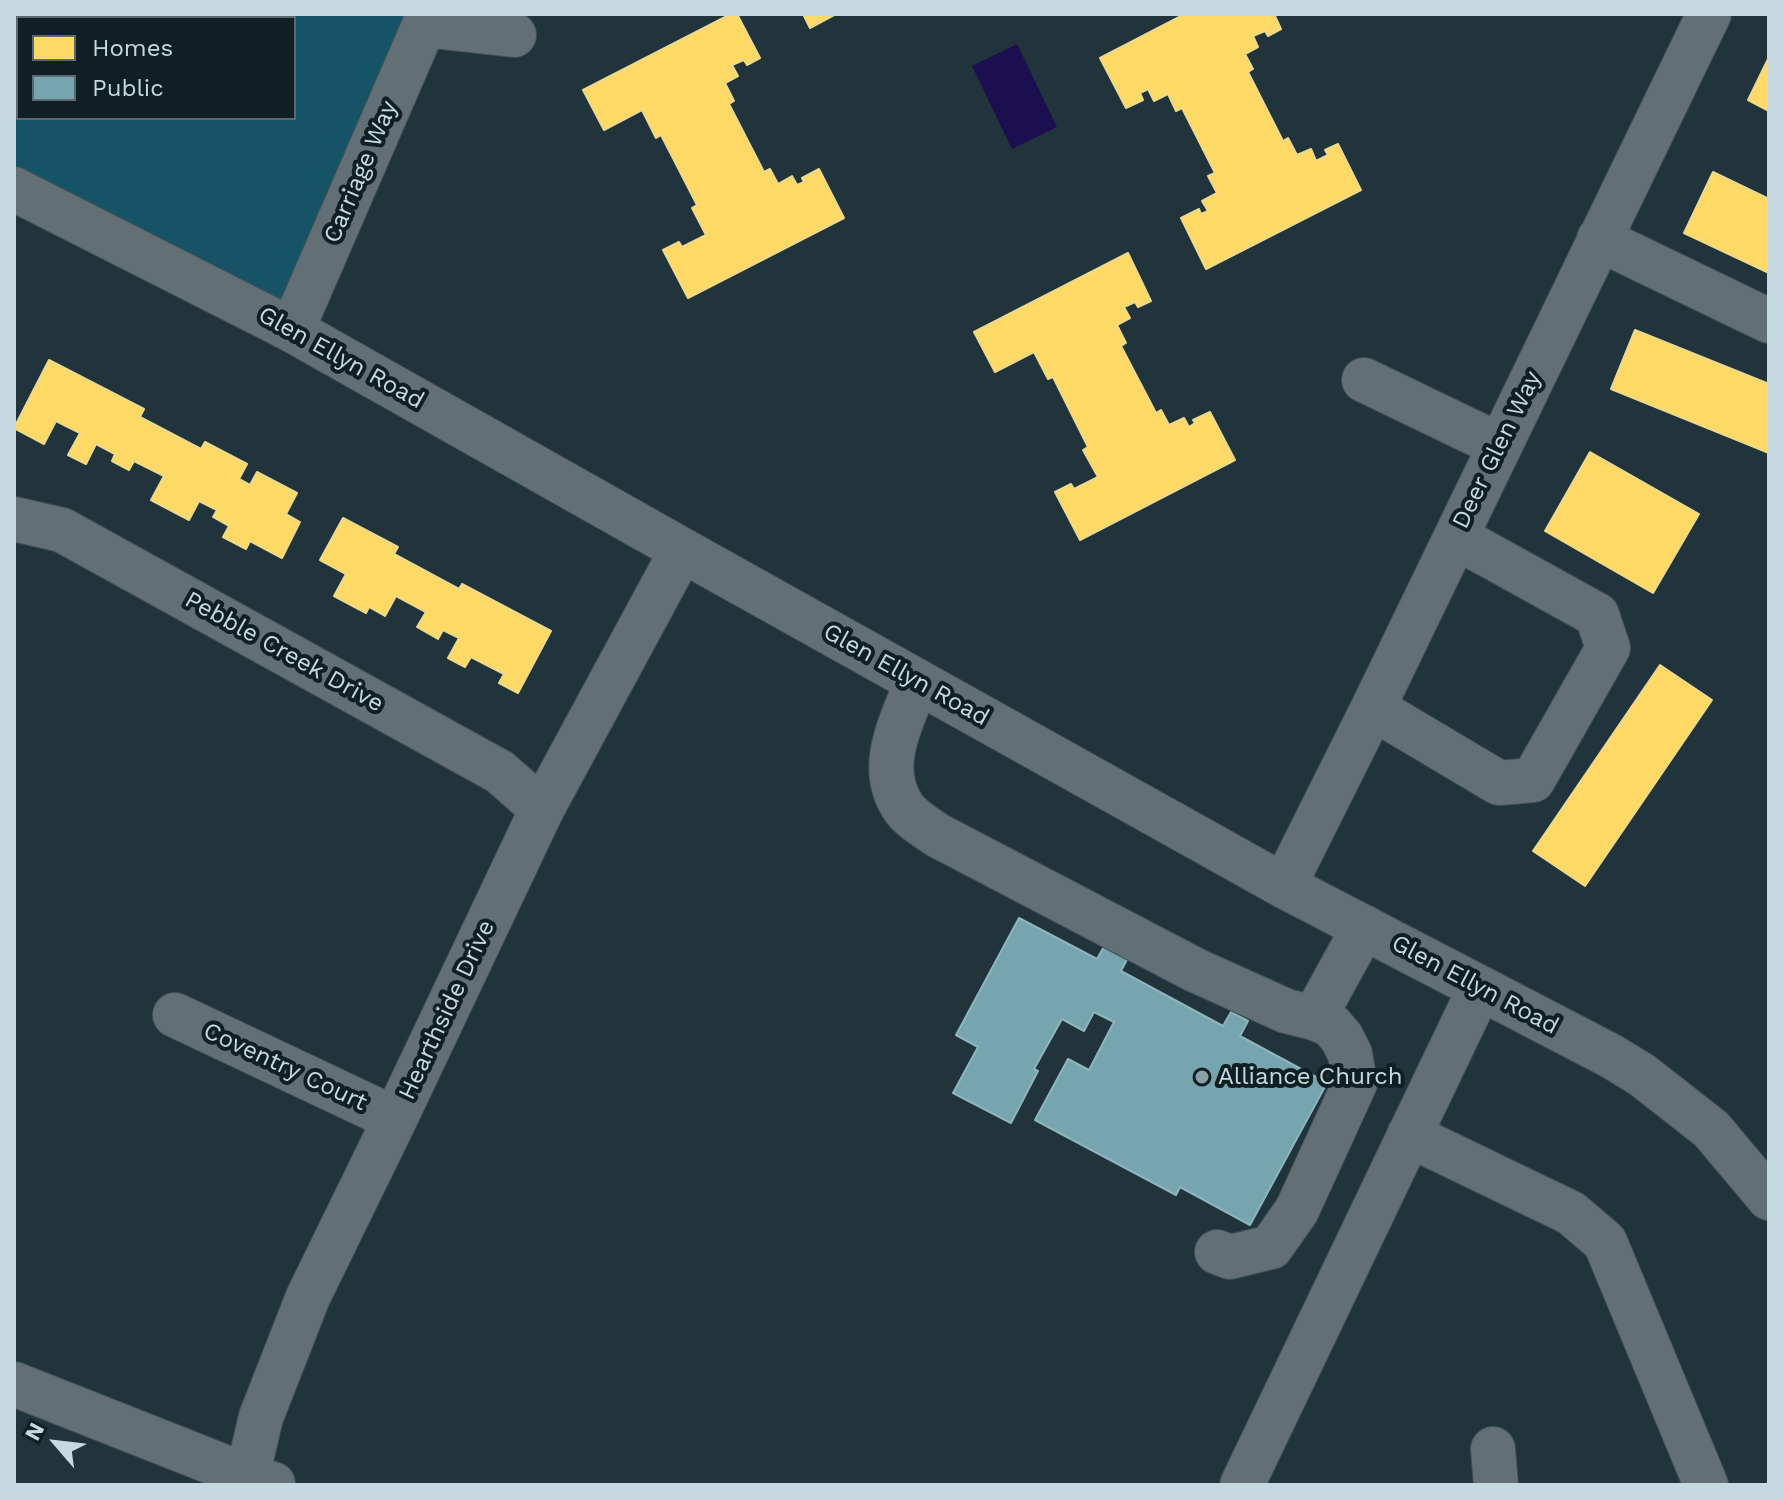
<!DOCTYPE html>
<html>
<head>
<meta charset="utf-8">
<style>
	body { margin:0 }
	#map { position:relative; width:1783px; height:1499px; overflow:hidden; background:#21343b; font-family:"Work Sans",sans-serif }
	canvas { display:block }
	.frame { position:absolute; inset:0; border:16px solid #c6d9e1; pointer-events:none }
	.legend { position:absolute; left:16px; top:16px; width:280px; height:104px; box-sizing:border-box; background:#101f24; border:2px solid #596970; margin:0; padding:10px 14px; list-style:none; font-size:24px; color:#c6d9e1 }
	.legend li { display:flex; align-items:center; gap:16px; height:40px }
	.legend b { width:40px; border:2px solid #596970 }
	.north { position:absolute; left:16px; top:1403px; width:80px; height:80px; -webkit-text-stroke:6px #101f24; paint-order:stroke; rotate:298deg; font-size:22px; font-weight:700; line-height:32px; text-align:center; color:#c6d9e1 }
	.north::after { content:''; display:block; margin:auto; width:28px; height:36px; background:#c6d9e1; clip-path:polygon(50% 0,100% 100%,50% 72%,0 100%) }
</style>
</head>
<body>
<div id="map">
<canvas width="1783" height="1499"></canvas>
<div class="frame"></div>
<ul class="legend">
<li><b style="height:22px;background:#ffd966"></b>Homes</li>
<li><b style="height:22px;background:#76a5af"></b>Public</li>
</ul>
<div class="north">N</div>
</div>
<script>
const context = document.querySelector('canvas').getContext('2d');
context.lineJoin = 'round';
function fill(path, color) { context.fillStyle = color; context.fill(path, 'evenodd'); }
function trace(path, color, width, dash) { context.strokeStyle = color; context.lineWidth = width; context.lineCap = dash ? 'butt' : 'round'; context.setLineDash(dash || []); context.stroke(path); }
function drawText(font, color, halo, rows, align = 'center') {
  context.font = font + ' "Work Sans",sans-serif'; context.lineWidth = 8; context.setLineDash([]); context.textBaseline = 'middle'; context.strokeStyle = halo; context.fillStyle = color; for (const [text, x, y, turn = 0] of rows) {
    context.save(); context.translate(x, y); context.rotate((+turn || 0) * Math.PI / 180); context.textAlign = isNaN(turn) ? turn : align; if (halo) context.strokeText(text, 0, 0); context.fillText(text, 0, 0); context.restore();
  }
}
fill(new Path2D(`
	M 14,14 L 413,14 L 278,305 L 14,165 ZM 18,18 L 294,18 L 294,118 L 18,118 Z`), '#175367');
fill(new Path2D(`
	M 1017,44 L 1057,127 L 1012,149 L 972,66 Z`), '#1b0f4f');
const homes = new Path2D(`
	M 731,14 L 737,14 L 760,58 L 747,65 L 744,60 L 732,65 L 738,76 L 725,83 L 734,101 L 729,104 L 764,172 L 770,169 L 778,184 L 792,176 L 797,185 L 804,182 L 802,178 L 819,169 L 844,218 L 688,298 L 663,250 L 679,242 L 682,247 L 706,235 L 692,208 L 697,205 L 661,135 L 656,138 L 642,110 L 604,130 L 583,90 Z
	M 803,14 L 836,14 L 810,28 Z
	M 1185,14 L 1274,14 L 1281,29 L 1268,36 L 1265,31 L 1253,36 L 1258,47 L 1245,54 L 1253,69 L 1248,72 L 1283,141 L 1288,138 L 1297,155 L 1311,149 L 1316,161 L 1328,155 L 1325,150 L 1338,144 L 1361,190 L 1206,269 L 1181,218 L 1199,209 L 1201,214 L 1208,211 L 1202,201 L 1217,193 L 1208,176 L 1215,173 L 1182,108 L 1176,111 L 1168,94 L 1154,101 L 1148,89 L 1140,93 L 1143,100 L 1126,108 L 1100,58 Z
	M 1769,57 L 1769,111 L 1748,100 Z
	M 1713,172 L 1769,199 L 1769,273 L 1684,233 Z
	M 1128,253 L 1151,301 L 1138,307 L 1135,302 L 1124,307 L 1130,318 L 1117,325 L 1126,343 L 1121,346 L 1156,413 L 1161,410 L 1169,425 L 1184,418 L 1189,427 L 1195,423 L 1193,420 L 1210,412 L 1235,460 L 1080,540 L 1055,492 L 1071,484 L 1074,489 L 1098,477 L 1083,450 L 1088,447 L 1053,377 L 1048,379 L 1034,352 L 995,372 L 974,332 Z
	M 1635,330 L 1769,384 L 1769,453 L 1611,389 Z
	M 49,360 L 144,409 L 140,417 L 201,449 L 205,442 L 247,464 L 239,479 L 250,485 L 257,472 L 297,493 L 286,514 L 300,522 L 282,558 L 250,541 L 246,549 L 223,537 L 229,526 L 213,517 L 217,510 L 199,501 L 189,520 L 151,500 L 164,476 L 134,461 L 129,470 L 112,461 L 115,454 L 96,444 L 86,464 L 68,455 L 80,433 L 56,421 L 44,444 L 14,428 Z
	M 1590,452 L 1699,514 L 1653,593 L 1545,531 Z
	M 343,518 L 398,547 L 394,554 L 459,589 L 462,584 L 551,631 L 518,693 L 499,683 L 504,674 L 471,657 L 465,667 L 448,658 L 459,638 L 443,630 L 438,639 L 417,627 L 426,612 L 396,596 L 385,616 L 369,607 L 366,613 L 334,596 L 346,574 L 320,560 Z
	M 1660,665 L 1712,700 L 1585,886 L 1533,851 Z`);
fill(homes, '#ffd966');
trace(homes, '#eed98b', 2);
const public = new Path2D(`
	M 1019,918 L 1097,959 L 1110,936 L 1133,948 L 1121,971 L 1223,1026 L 1231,1012 L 1248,1021 L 1240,1036 L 1327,1083 L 1250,1225 L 1180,1187 L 1176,1195 L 1035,1120 L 1068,1059 L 1089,1070 L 1114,1022 L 1094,1012 L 1084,1031 L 1062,1019 L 1034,1069 L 1038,1071 L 1011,1123 L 953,1093 L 978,1047 L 956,1035 Z`);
fill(public, '#76a5af');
trace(public, '#8eb5be', 2);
const minor = new Path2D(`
	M 424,25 L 514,35
	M 14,189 L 292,330 L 682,550 L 1284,886 L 1611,1056 L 1642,1075 L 1711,1129 L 1769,1198
	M 1599,239 L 1769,321
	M 292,330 L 429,14
	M 1364,380 L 1499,445
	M 14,519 L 62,530 L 500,772 L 542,809
	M 917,681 C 902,722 876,766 903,807 C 910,818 926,827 937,835 L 1195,970 L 1286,1011 L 1314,1018 L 1331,1025 L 1342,1038 L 1350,1054 L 1355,1083 L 1297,1210 L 1271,1247 L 1230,1257 L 1217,1252
	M 1373,708 L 1499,783 L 1533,780 L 1608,648 L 1597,615 L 1456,537
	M 1284,886 L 1373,708 L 1709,14
	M 175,1015 L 395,1119
	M 1314,1018 L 1364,927
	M 1409,1135 L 1571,1213 L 1605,1242 L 1706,1485
	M 14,1384 L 247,1476 L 273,1484
	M 1493,1449 L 1496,1485
	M 245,1485 L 261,1417 L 308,1297 L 395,1119 L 542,809 L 682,550
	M 1242,1485 L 1480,988`);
trace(minor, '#415157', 46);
trace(minor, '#627076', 44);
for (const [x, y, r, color] of [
	[1202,1077,8,"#8c9fa7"]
]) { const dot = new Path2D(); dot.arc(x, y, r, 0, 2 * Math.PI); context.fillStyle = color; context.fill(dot); trace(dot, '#101f24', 3); }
drawText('24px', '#c6d9e1', '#101f24', [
	["Carriage Way",361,172,-67],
	["Glen Ellyn Road",341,358,29],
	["Deer Glen Way",1497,450,-64],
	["Pebble Creek Drive",284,652,29],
	["Glen Ellyn Road",906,675,29],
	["Glen Ellyn Road",1475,985,28],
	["Hearthside Drive",447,1010,-65],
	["Coventry Court",285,1067,25]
]);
drawText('24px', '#c6d9e1', '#101f24', [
	["Alliance Church",1218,1077]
], 'left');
</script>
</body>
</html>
